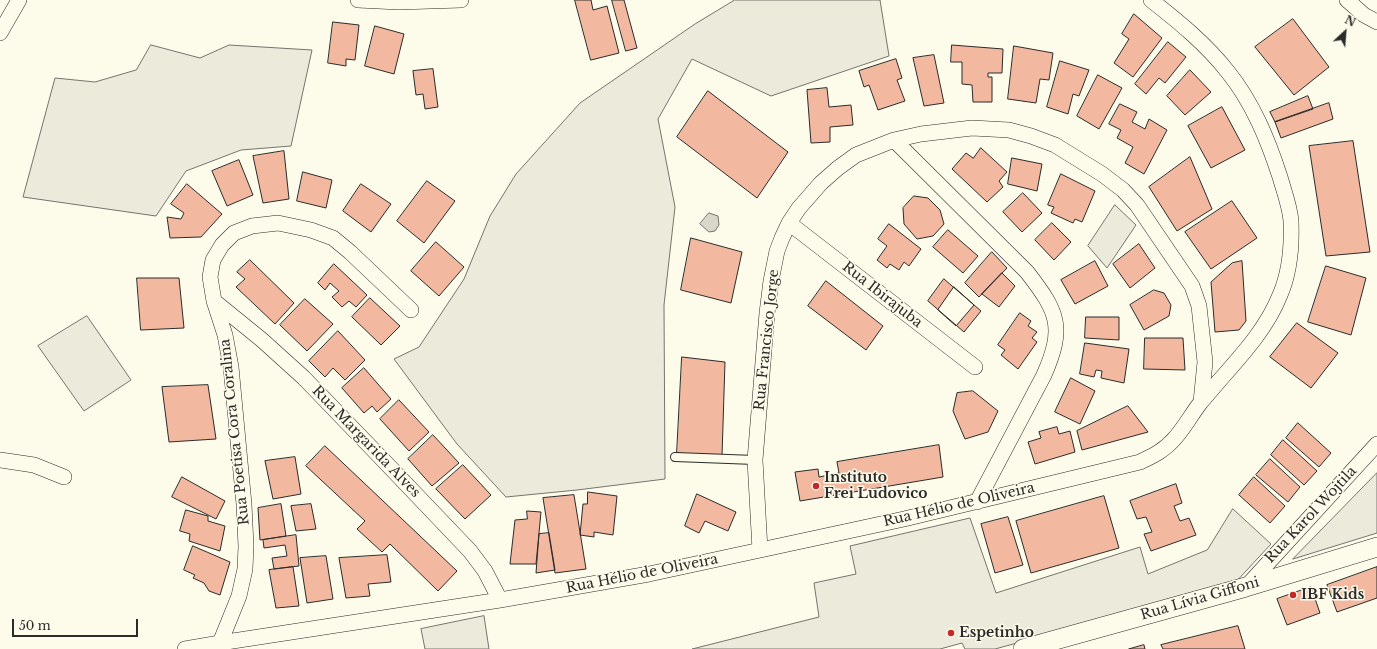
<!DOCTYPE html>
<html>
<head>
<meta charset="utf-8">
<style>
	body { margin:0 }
	#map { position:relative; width:1377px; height:649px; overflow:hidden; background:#fdfbea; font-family:"Libre Baskerville",serif }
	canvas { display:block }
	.north { position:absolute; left:1325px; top:12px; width:40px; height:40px; -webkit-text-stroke:3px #fdfbea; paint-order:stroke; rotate:26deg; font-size:11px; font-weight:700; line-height:16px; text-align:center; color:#2b2b2b }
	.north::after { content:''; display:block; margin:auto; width:14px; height:18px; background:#2b2b2b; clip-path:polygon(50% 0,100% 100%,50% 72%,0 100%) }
	.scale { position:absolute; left:12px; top:619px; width:126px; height:18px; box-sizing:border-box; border:2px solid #2b2b2b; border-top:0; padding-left:5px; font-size:12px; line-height:14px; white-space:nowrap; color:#2b2b2b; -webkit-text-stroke:3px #fdfbea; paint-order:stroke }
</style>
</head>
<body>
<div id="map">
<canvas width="1377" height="649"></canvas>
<div class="north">N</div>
<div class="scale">50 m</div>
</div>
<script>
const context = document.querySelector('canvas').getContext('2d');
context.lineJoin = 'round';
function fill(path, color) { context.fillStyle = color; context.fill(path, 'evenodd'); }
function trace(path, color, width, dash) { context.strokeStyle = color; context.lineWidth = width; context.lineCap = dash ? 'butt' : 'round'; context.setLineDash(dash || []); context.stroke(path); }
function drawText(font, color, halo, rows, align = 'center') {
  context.font = font + ' "Libre Baskerville",serif'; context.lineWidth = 3; context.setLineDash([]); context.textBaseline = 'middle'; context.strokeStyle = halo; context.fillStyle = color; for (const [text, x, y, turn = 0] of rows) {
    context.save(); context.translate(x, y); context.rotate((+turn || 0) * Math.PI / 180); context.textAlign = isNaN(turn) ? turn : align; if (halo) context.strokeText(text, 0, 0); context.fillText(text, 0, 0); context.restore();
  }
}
const green = new Path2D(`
	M 735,0 L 880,0 L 889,56 L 771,96 L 692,59 L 658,119 L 675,207 L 664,305 L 665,479 L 577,490 L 506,497 L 457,444 L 394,359 L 419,347 L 464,279 L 490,216 L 516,174 L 580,103 L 695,24 Z
	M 151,45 L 200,58 L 229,45 L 312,50 L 291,146 L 241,150 L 186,171 L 156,216 L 23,197 L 55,78 L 95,82 L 136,70 Z
	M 1115,205 L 1136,225 L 1107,268 L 1088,246 Z
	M 87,316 L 131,380 L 84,411 L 38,346 Z
	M 1377,473 L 1377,533 L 1293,559 Z
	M 1233,509 L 1271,544 L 1234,584 L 995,649 L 965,649 L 962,643 L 940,649 L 692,649 L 819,617 L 814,583 L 856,574 L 850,546 L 970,518 L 996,593 L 1140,547 L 1148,574 L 1207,550 Z
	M 484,616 L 489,649 L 425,649 L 421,629 Z`);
fill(green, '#ecebdb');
trace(green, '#74746e', 1);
const water = new Path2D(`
	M 709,213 L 718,216 L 719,225 L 715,231 L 709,232 L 700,224 Z`);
fill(water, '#d8d7c9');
trace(water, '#74746e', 1);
const building = new Path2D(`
	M 575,0 L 591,0 L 593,10 L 607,6 L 619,53 L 591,60 Z
	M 612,0 L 624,0 L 637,48 L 626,51 Z
	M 1134,14 L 1162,38 L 1133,77 L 1114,63 L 1129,39 L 1122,34 Z
	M 1293,19 L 1329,67 L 1294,95 L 1255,47 Z
	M 333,22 L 359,25 L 355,60 L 346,59 L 346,66 L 328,63 Z
	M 375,26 L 404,34 L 394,74 L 365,66 Z
	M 1168,42 L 1186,57 L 1165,83 L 1159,78 L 1146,94 L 1135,84 Z
	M 952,45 L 1003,49 L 1002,73 L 988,73 L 988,77 L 992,77 L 992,102 L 973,102 L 972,85 L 962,84 L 962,62 L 951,62 Z
	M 1014,46 L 1053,53 L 1049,80 L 1040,79 L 1036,103 L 1008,99 Z
	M 934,55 L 944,103 L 924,106 L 913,58 Z
	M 896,59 L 902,78 L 897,80 L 905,101 L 878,110 L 869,85 L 864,87 L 859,71 Z
	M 1060,61 L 1089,70 L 1079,96 L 1073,94 L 1068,114 L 1047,107 Z
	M 433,69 L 438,107 L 425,109 L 423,94 L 416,95 L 413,71 Z
	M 1190,70 L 1211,92 L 1185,115 L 1167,96 Z
	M 1098,75 L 1122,88 L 1099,129 L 1077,116 Z
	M 827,88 L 829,107 L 851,105 L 853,125 L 830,127 L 830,142 L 811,143 L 807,90 Z
	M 708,91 L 788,152 L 757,198 L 677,137 Z
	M 1308,96 L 1313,109 L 1275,122 L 1270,112 Z
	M 1329,103 L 1333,119 L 1281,138 L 1275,122 Z
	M 1120,104 L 1137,112 L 1132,122 L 1145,129 L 1149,119 L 1167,130 L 1144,174 L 1125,163 L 1133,147 L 1117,138 L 1121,130 L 1109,124 Z
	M 1222,107 L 1245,150 L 1211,168 L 1188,126 Z
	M 1353,141 L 1370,252 L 1326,256 L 1309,146 Z
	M 981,148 L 1007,172 L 999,181 L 1003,187 L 987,202 L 952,169 L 966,153 L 973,158 Z
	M 284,151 L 289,199 L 263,203 L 253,156 Z
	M 1190,157 L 1212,209 L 1177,231 L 1149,187 Z
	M 1012,158 L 1042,164 L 1037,191 L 1008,184 Z
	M 239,160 L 253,195 L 227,206 L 212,171 Z
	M 303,172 L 332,180 L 326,208 L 297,201 Z
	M 1061,174 L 1095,191 L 1082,222 L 1075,219 L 1073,223 L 1051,213 L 1054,207 L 1048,205 Z
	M 427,181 L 455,201 L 424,243 L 397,221 Z
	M 187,184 L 222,214 L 201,237 L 170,238 L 167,217 L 181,219 L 184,213 L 171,204 Z
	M 361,184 L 391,204 L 371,232 L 343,211 Z
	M 1023,193 L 1042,213 L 1022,232 L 1003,212 Z
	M 914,196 L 928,198 L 940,210 L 944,224 L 933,236 L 917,239 L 904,224 L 903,208 Z
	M 1232,201 L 1257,238 L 1211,269 L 1185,232 Z
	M 1052,223 L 1071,242 L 1054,260 L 1035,240 Z
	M 889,224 L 921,249 L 909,266 L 904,262 L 899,270 L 890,264 L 887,268 L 877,260 L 887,246 L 878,239 Z
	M 948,230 L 978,256 L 963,273 L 933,247 Z
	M 691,238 L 742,252 L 731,303 L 681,290 Z
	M 436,242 L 464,267 L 439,296 L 411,271 Z
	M 1139,244 L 1155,268 L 1130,288 L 1113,264 Z
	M 992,252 L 1007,268 L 979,297 L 965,283 Z
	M 250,260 L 294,303 L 275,324 L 236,287 L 245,279 L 237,272 Z
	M 1095,261 L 1108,286 L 1075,304 L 1061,280 Z
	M 1242,261 L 1246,321 L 1239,330 L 1215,332 L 1211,282 L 1232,263 Z
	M 334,264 L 367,295 L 356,307 L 349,301 L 342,307 L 332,297 L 339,291 L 330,283 L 325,290 L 318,283 Z
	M 1326,266 L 1366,278 L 1351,335 L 1308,322 Z
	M 1002,273 L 1015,286 L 999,307 L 982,294 Z
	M 137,278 L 179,278 L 184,328 L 141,330 Z
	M 944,279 L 981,311 L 964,332 L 928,301 Z
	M 826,281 L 883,326 L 866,350 L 808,306 Z
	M 954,287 L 974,305 L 956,326 L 938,310 Z
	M 1154,290 L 1164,293 L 1171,305 L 1169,316 L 1144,330 L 1130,305 Z
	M 370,298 L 400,326 L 381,345 L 352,317 Z
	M 305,299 L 333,324 L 307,351 L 280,325 Z
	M 1020,313 L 1031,321 L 1028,326 L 1037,332 L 1032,338 L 1037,342 L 1018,369 L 1001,355 L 1005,350 L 998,345 Z
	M 1086,317 L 1119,317 L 1119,340 L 1085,338 Z
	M 1297,323 L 1338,353 L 1311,388 L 1270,357 Z
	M 338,331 L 365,360 L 345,380 L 333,368 L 325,377 L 309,361 Z
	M 1145,338 L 1183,338 L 1185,370 L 1144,369 Z
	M 1085,343 L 1129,349 L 1124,383 L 1101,378 L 1102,371 L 1096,370 L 1094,377 L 1080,374 Z
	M 682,357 L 725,362 L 722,456 L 677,453 Z
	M 364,368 L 391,399 L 377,412 L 372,406 L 364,413 L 342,388 Z
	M 1071,378 L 1095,391 L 1080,424 L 1055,412 Z
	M 208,385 L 216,439 L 169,442 L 162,387 Z
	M 973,391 L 998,411 L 988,432 L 965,439 L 953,411 L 957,393 Z
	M 399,400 L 429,432 L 409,451 L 380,419 Z
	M 1128,406 L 1148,432 L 1082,450 L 1077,431 Z
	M 1298,423 L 1331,453 L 1319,467 L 1286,438 Z
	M 1057,427 L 1059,434 L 1070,431 L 1075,452 L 1035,464 L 1028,442 L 1041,438 L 1039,432 Z
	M 433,435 L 459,463 L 432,486 L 408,459 Z
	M 1283,440 L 1317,471 L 1304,485 L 1271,455 Z
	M 939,445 L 943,477 L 800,501 L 795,472 L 818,469 L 819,477 L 839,473 L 837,462 Z
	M 325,446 L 457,571 L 438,591 L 390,544 L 382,552 L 357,529 L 365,521 L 306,466 Z
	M 295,457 L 301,494 L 273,499 L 265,461 Z
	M 1270,459 L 1300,487 L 1288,502 L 1256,475 Z
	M 463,465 L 491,495 L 465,519 L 436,489 Z
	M 182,477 L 225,501 L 216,519 L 172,497 Z
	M 1254,477 L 1285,506 L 1270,523 L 1239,495 Z
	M 1176,484 L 1182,503 L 1174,506 L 1180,521 L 1189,518 L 1196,535 L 1151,551 L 1144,534 L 1152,532 L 1146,517 L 1137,519 L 1130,501 Z
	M 588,492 L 617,496 L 613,535 L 594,532 L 594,537 L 580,535 L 583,504 L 587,504 Z
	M 697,494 L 736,512 L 728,531 L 705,521 L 699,533 L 685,526 Z
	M 574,495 L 586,569 L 555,573 L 543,498 Z
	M 1104,496 L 1119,548 L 1031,573 L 1016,521 Z
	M 281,504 L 286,536 L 260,540 L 258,508 Z
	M 311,504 L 316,529 L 296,531 L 291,506 Z
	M 186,510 L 208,516 L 208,521 L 225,526 L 220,551 L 189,541 L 190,534 L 180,531 Z
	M 527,511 L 541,512 L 536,564 L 510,564 L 515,520 L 527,519 Z
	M 1008,517 L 1023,565 L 995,573 L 981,524 Z
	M 549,533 L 555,570 L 536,573 L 539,534 Z
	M 296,535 L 299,566 L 274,569 L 272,558 L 287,556 L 285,545 L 264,548 L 263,540 Z
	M 193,546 L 230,562 L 220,595 L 209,591 L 204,583 L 193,578 L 195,575 L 184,570 Z
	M 387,555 L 391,582 L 368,584 L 370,596 L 346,598 L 339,558 Z
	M 326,556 L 333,599 L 307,603 L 300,558 Z
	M 293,567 L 299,606 L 276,608 L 269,570 Z
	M 1377,567 L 1377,598 L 1337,612 L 1327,585 Z
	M 1311,587 L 1320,613 L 1287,625 L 1277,599 Z
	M 1238,626 L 1245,649 L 1163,649 L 1161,645 Z
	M 1144,645 L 1145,649 L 1129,649 Z`);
fill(building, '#f2b8a0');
trace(building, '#2b2b2b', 1);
const service = new Path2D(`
	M 675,457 L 755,460`);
const minor = new Path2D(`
	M 358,0 L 399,2 L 461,0
	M 1347,0 L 1364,15 L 1377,22
	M 0,33 L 19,0
	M 894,140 L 1027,272 C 1058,312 1065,327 1044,375 L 977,502
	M 789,223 L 975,367
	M 214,301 L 262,340 L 304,378 L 386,463 L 470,551 L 485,571 L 500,600
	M 0,460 L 34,465 L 64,477
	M 760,550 L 755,460 L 767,313 L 771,281 L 777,251 L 782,238 L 789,223 L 799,208 L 821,183 L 838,168 L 856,155 L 894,140 L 921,134 L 972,128 L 1009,130 L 1031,136 L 1055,145 L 1102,174 L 1123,190 L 1137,205 L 1192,286 L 1199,306 L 1205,362 L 1201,402
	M 1246,587 L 1377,444
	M 220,643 L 500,600 L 649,574 L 904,519 L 1140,462 C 1146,459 1153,456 1159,452 C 1179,439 1187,420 1201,402 C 1207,395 1213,388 1219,381 C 1242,355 1267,328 1280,295 C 1290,272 1292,246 1291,221 C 1290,207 1284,191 1280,177 C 1268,140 1253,103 1228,72 C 1206,44 1179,22 1151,0
	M 185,649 L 220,643 L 239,596 L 245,569 L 246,546 L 244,504 L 231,367 L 225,335 L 214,301 L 210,277 L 213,260 L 222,245 L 234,233 L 252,226 L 278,223 L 311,230 L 333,238 L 350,252 L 411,310`);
const tertiary = new Path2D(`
	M 1023,649 L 1246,587 L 1377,547`);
trace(service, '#2b2b2b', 10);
trace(minor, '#2b2b2b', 16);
trace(tertiary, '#2b2b2b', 20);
trace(service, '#fdfbea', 8);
trace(minor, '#fdfbea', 15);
trace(tertiary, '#fdfbea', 19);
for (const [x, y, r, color] of [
	[816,486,4,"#c62828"],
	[1293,595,4,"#c62828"],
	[951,633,4,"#c62828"]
]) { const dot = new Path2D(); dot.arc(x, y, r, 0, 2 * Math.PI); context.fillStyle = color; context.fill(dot); trace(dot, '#fdfbea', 1.5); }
drawText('14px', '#2b2b2b', '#fdfbea', [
	["Rua Ibirajuba",882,295,38],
	["Rua Francisco Jorge",767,340,-84],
	["Rua Poetisa Cora Coralina",235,432,-96],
	["Rua Margarida Alves",366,442,46],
	["Rua Hélio de Oliveira",959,505,-13],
	["Rua Karol Wojtila",1311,515,-47],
	["Rua Hélio de Oliveira",642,574,-11],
	["Rua Lívia Giffoni",1200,599,-16]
]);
drawText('bold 14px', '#2b2b2b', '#fdfbea', [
	["Instituto",824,478],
	["Frei Ludovico",824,494],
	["IBF Kids",1301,595],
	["Espetinho",959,633]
], 'left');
</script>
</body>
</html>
